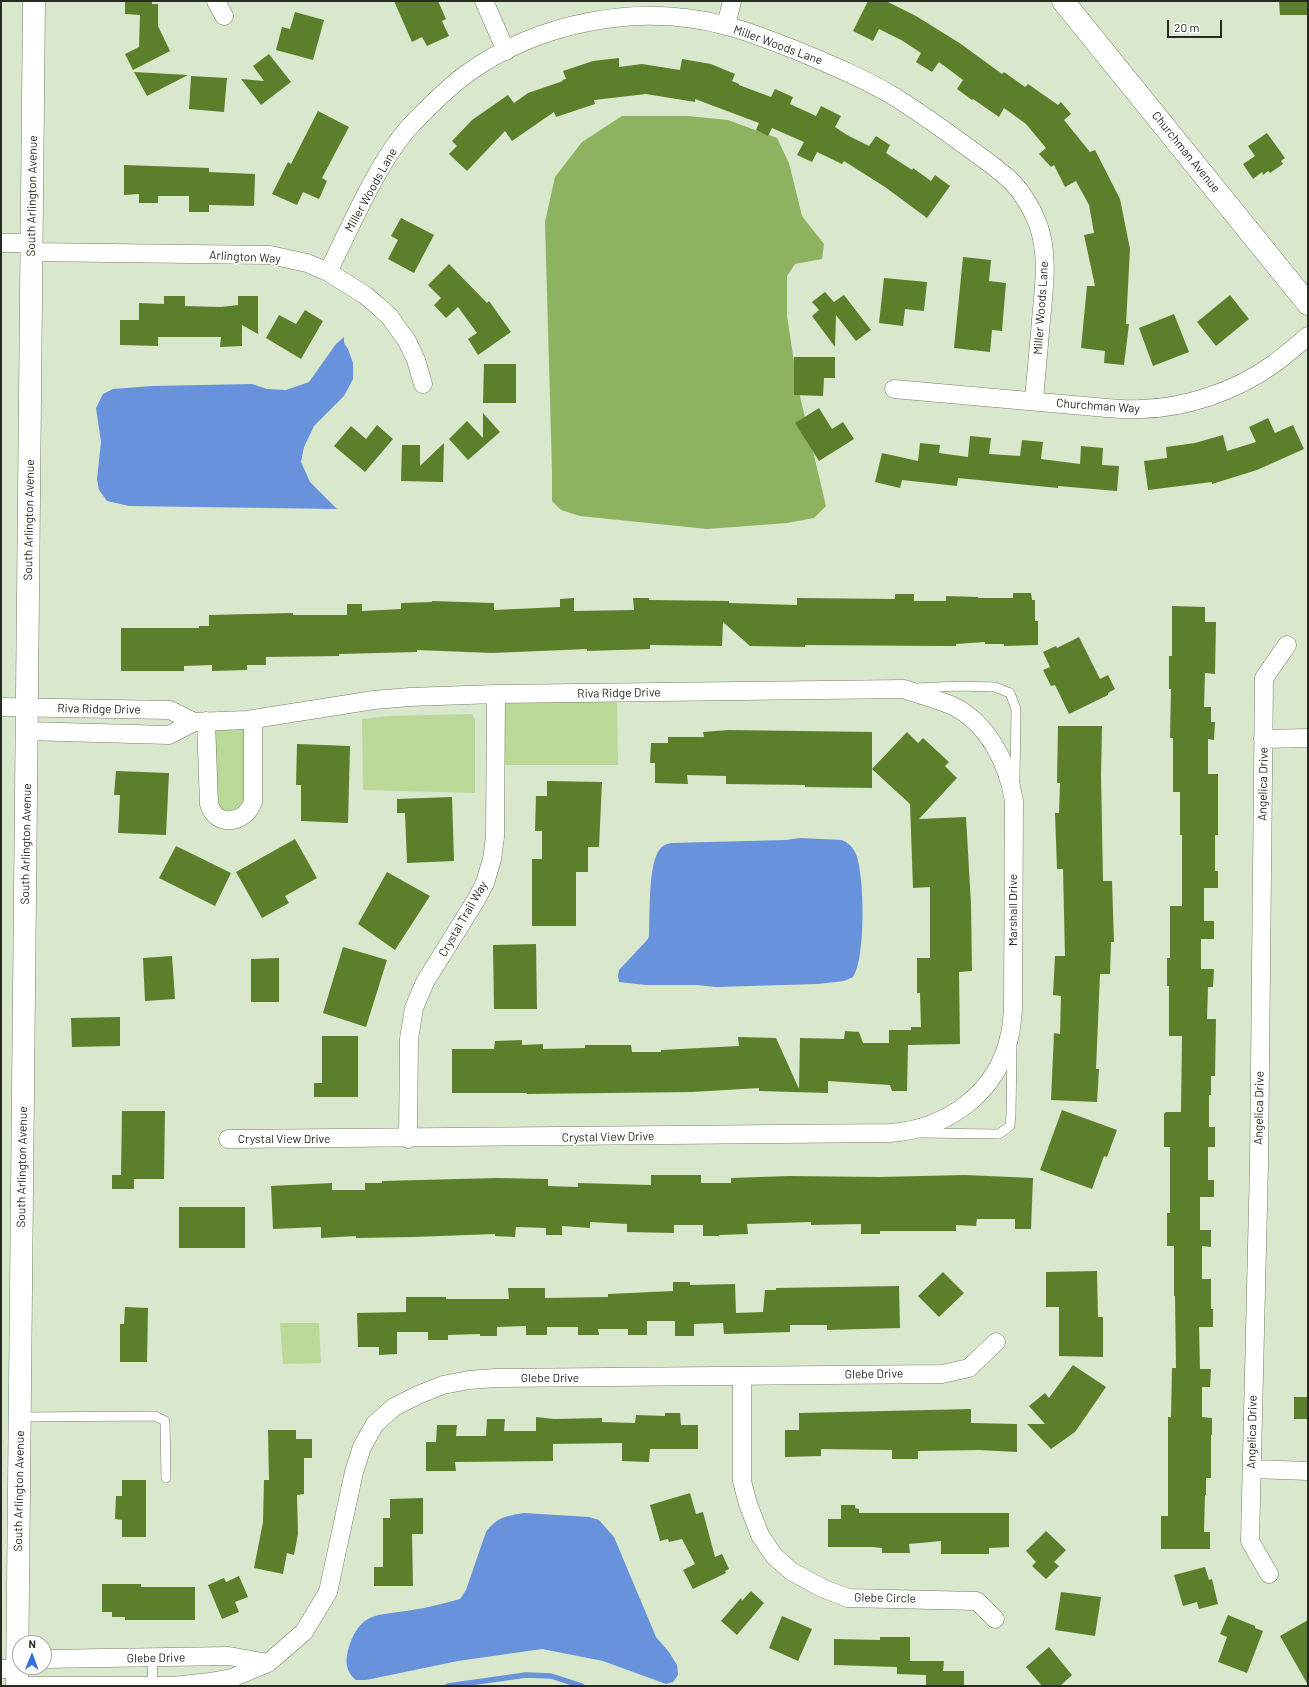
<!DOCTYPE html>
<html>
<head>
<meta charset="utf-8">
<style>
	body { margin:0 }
	#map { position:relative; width:1309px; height:1687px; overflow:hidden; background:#d9e7cc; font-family:Barlow,sans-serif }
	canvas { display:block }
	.frame { position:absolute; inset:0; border:2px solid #272c22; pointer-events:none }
	.north { position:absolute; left:12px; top:1635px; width:40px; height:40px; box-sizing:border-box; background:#fff; border:1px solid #a9aba7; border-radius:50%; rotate:1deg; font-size:11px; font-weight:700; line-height:16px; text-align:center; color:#272c22 }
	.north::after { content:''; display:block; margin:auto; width:14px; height:18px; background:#3370de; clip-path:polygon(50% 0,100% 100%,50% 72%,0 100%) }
	.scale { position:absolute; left:1167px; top:20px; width:55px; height:18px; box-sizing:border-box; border:2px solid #272c22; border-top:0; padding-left:5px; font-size:12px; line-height:14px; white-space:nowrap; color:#272c22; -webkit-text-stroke:3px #fff; paint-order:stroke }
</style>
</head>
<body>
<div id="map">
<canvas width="1309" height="1687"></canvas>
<div class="frame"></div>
<div class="north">N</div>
<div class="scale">20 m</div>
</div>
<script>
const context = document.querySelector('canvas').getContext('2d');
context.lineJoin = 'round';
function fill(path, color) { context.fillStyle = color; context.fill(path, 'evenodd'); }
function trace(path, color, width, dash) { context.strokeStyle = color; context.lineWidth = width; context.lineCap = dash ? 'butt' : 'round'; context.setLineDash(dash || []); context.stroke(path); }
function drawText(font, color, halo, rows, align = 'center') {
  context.font = font + ' Barlow,sans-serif'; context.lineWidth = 4; context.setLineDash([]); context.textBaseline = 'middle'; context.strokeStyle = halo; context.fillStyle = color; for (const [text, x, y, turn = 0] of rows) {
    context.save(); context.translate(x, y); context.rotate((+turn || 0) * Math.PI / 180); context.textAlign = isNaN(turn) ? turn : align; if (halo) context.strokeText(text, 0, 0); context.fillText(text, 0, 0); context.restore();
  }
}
fill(new Path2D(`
	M 617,693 L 618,765 L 495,765 L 496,694 Z
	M 472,714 L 475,720 L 475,793 L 363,790 L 362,719 L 389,716 Z
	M 247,720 L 253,802 L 220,818 L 206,721 Z
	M 280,1323 L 319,1323 L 321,1363 L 283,1364 Z`), '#bad999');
fill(new Path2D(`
	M 622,116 L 688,116 L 728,120 L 777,138 L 789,163 L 802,216 L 824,244 L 822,259 L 795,264 L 787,276 L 787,316 L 798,388 L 826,506 L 814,518 L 787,523 L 707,529 L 580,516 L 561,510 L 552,501 L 552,471 L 545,222 L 555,177 L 582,142 Z`), '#8db360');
fill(new Path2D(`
	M 344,337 L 344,343 L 348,349 L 353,363 L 353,379 L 344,396 L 314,426 L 304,447 L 301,462 L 310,482 L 337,509 L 129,506 L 107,501 L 99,490 L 97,479 L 101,442 L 96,408 L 103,394 L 113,389 L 152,386 L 252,384 L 267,389 L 286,390 L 309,382 L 336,344 Z
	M 800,838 L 842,840 C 848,843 852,846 855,852 C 865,871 866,959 853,977 L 844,981 L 818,984 L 716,987 L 697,985 L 646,985 L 619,982 L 618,976 L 619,970 L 648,939 L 649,935 C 650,916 648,862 660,849 C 663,845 667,844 671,843 L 786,840 Z
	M 524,1513 L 589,1517 L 599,1520 L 614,1537 L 656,1637 L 669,1652 L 677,1665 L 678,1675 L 673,1682 L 666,1684 L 603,1661 L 542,1649 L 458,1661 L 366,1680 L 356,1680 C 346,1672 345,1662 348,1650 C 360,1610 378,1616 412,1610 C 428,1608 444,1603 460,1599 L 466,1590 L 486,1532 C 497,1517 506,1516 524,1513 Z`), '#6892db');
trace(new Path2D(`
	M 448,1686 L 526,1675 L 551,1676 L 582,1686`), '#6892db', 5.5);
fill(new Path2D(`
	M 125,1 L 152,1 L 152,4 L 158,4 L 158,26 L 170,51 L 133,70 L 125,54 L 139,47 L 140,15 L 125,14 Z
	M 394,1 L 438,1 L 446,19 L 442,21 L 449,36 L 427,46 L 422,37 L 412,42 Z
	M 868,1 L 886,1 L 916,16 L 961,44 L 1002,74 L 1004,72 L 1025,87 L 1028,84 L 1058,105 L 1061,102 L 1071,114 L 1064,120 L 1090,152 L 1095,150 L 1120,199 L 1130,249 L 1126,324 L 1129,324 L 1124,365 L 1104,363 L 1105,351 L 1081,348 L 1087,286 L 1095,286 L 1084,235 L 1094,233 L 1089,205 L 1076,181 L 1065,187 L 1054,165 L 1051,167 L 1039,154 L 1046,148 L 1026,124 L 1004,108 L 999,117 L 973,99 L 972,100 L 957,89 L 963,80 L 939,62 L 932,72 L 916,62 L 921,53 L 903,41 L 879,29 L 873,41 L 853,31 Z
	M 1279,1 L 1308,1 L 1308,15 L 1280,15 Z
	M 295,12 L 324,20 L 313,60 L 276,50 L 282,27 L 290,29 Z
	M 269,54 L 291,82 L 261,105 L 241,79 L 264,81 L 253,66 Z
	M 619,58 L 619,67 L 642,64 L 680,70 L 682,59 L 711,64 L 735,74 L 732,81 L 739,84 L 739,85 L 771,97 L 775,89 L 793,97 L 790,104 L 816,116 L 821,106 L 841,116 L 835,127 L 847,135 L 869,146 L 876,136 L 890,145 L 886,153 L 912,170 L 913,168 L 931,181 L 935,175 L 950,186 L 927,218 L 885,187 L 844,161 L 842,164 L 817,152 L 812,162 L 797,155 L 804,142 L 772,128 L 768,136 L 756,130 L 759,123 L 695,99 L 695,102 L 646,94 L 594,100 L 595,104 L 556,117 L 554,112 L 512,141 L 505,131 L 467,171 L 449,154 L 457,146 L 452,141 L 472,120 L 508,95 L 514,103 L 528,93 L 563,81 L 562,80 L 566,79 L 563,71 L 593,61 Z
	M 134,72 L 188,75 L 147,96 Z
	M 191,76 L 227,78 L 224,112 L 189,109 Z
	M 318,111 L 349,127 L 322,178 L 327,181 L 319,199 L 303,192 L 297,205 L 272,194 L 288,162 L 291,164 Z
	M 1267,133 L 1285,158 L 1281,161 L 1283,164 L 1270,173 L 1268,171 L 1263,175 L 1262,172 L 1253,179 L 1243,164 L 1255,156 L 1248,146 Z
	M 124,165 L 209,168 L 209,172 L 255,174 L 254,206 L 209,205 L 209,212 L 189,212 L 189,196 L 158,196 L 158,203 L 139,203 L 139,194 L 124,195 Z
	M 401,218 L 434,235 L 414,273 L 388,259 L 398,240 L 391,236 Z
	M 963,257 L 991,260 L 989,281 L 1006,283 L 1002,331 L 992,330 L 990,352 L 954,348 Z
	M 449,264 L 487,303 L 489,301 L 511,332 L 478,355 L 468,339 L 477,333 L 458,307 L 446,318 L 434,305 L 441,298 L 428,285 Z
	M 884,278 L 927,282 L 924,311 L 905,309 L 903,326 L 879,323 Z
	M 825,292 L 834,302 L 844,295 L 871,330 L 856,341 L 836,315 L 835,347 L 812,316 L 819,310 L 812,302 Z
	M 1230,295 L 1249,319 L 1216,346 L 1197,322 Z
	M 164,296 L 185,296 L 185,306 L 221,307 L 238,305 L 238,296 L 258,296 L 258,334 L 242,325 L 242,346 L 220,347 L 221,337 L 158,337 L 158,346 L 120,345 L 120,320 L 139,320 L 139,303 L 164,304 Z
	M 305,310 L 323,321 L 301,359 L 266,338 L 279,315 L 296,324 Z
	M 1174,314 L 1189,352 L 1153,366 L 1139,328 Z
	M 794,357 L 835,357 L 835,378 L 824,378 L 823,396 L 794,395 Z
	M 484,364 L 516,364 L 516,403 L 483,403 Z
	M 819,408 L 832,429 L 843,422 L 854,439 L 819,461 L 795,423 Z
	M 483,413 L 500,432 L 468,460 L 449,439 L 467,421 L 483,438 Z
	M 1268,418 L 1275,433 L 1293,425 L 1304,449 L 1257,470 L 1212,484 L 1212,482 L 1148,490 L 1144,461 L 1167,458 L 1166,447 L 1195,443 L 1223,435 L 1227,451 L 1256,442 L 1249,427 Z
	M 377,425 L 393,439 L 365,472 L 334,446 L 351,426 L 366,439 Z
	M 970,436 L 991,438 L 989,454 L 1020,456 L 1022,440 L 1043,442 L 1041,459 L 1080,464 L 1081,446 L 1103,448 L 1102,465 L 1119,466 L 1117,491 L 1058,486 L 1058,488 L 958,478 L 957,486 L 902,480 L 900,488 L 875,482 L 882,453 L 918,461 L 920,443 L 940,445 L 939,453 L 968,457 Z
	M 444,443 L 443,482 L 401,481 L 402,445 L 420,445 L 420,466 Z
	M 1013,593 L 1031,593 L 1032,600 L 1035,600 L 1035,621 L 1038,621 L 1038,645 L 1004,646 L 1004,644 L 985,644 L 985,642 L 956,644 L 956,646 L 940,646 L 805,645 L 805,647 L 750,646 L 723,622 L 722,646 L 650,645 L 650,649 L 587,651 L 587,649 L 492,653 L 417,650 L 417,652 L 339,654 L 339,656 L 266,657 L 266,665 L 247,665 L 247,670 L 212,671 L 212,665 L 184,666 L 184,671 L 121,671 L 121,628 L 199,628 L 199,626 L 209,626 L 209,615 L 293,613 L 293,615 L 347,615 L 347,604 L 362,604 L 362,611 L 401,609 L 401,603 L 432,602 L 432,601 L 494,603 L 494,610 L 560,607 L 560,599 L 574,598 L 574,611 L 634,610 L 633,598 L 649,598 L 649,600 L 729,601 L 729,603 L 797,605 L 797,598 L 895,599 L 895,594 L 914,594 L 914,601 L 946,601 L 946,596 L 978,597 L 978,598 L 1013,598 Z
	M 1172,606 L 1205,607 L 1205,622 L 1216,622 L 1215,674 L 1205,673 L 1204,707 L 1211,707 L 1211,722 L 1215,722 L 1214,740 L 1208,739 L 1208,774 L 1218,774 L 1218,835 L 1215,835 L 1215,871 L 1218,871 L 1218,888 L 1204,888 L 1204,921 L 1214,921 L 1214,939 L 1201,939 L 1201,969 L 1214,969 L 1213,987 L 1208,987 L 1207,1019 L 1216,1019 L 1215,1076 L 1211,1076 L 1211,1095 L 1209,1095 L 1209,1127 L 1215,1127 L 1215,1147 L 1208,1147 L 1208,1180 L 1214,1180 L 1214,1197 L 1200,1197 L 1200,1230 L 1211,1230 L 1211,1247 L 1202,1246 L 1202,1279 L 1211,1279 L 1211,1309 L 1213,1309 L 1213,1327 L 1199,1327 L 1200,1369 L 1211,1369 L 1210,1387 L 1202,1387 L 1202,1417 L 1212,1418 L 1212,1435 L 1211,1435 L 1211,1478 L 1206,1478 L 1206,1495 L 1205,1495 L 1204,1532 L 1210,1532 L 1210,1549 L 1161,1549 L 1161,1516 L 1168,1516 L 1168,1417 L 1171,1417 L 1172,1368 L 1176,1368 L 1175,1296 L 1174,1296 L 1174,1246 L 1167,1246 L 1167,1213 L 1170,1213 L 1170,1147 L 1164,1147 L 1164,1114 L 1166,1112 L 1181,1112 L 1182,1036 L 1169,1036 L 1169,986 L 1167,986 L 1167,958 L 1170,958 L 1170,906 L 1182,906 L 1182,835 L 1180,835 L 1180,792 L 1173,792 L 1173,738 L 1170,738 L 1171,689 L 1169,689 L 1169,656 L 1172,656 Z
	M 1079,637 L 1100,679 L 1108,675 L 1115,689 L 1108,693 L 1108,695 L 1069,714 L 1055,685 L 1051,686 L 1043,670 L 1050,667 L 1043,652 L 1056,646 L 1057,648 Z
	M 1058,726 L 1102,726 L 1101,775 L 1103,881 L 1112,881 L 1114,942 L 1111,942 L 1110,974 L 1100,974 L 1096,1069 L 1099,1069 L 1097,1102 L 1051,1100 L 1054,1033 L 1060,1034 L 1061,996 L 1053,995 L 1055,956 L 1065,956 L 1063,869 L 1057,869 L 1055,813 L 1059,813 L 1060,783 L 1057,783 Z
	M 728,730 L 872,732 L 872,788 L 805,787 L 805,785 L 726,784 L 726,776 L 687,775 L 688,784 L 655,783 L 655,763 L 650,763 L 651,743 L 668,743 L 668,737 L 704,737 L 703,732 Z
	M 907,732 L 918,743 L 923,738 L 949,762 L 945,766 L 957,778 L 919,819 L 966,817 L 971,904 L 972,971 L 959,972 L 960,1044 L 908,1045 L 907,1091 L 892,1091 L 890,1085 L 828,1081 L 828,1093 L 759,1091 L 759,1088 L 692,1092 L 527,1094 L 527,1093 L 452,1093 L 452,1049 L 494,1049 L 495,1041 L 522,1040 L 522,1045 L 543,1044 L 543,1049 L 585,1048 L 585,1045 L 631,1045 L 632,1052 L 661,1052 L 661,1050 L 739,1046 L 738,1037 L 776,1038 L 799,1089 L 800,1038 L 844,1039 L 845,1031 L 859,1032 L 863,1043 L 889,1043 L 889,1030 L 911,1030 L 911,1027 L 921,1027 L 920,993 L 917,993 L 917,958 L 930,958 L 930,887 L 913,888 L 910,804 L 872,769 Z
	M 297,744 L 350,746 L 348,823 L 301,821 L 301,785 L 296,785 Z
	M 116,771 L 169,773 L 166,835 L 118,833 L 120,795 L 114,795 Z
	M 547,781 L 602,782 L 599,847 L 588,847 L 588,872 L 576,872 L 576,926 L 532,926 L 532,859 L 542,859 L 542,831 L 535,831 L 536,796 L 547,796 Z
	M 452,797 L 454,861 L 407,863 L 405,813 L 397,813 L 397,799 Z
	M 295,839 L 317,878 L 285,896 L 289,903 L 262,918 L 236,872 Z
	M 176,846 L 231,873 L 215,906 L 159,878 Z
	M 387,872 L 430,896 L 395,950 L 358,924 Z
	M 536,944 L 537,1009 L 494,1009 L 493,945 Z
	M 343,947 L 387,960 L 366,1027 L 323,1013 Z
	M 172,956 L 175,999 L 145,1001 L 143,958 Z
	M 279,958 L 279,1002 L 251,1002 L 251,959 Z
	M 120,1017 L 120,1046 L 72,1047 L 71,1018 Z
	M 322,1036 L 358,1036 L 358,1097 L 314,1097 L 314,1083 L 322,1083 Z
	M 1062,1110 L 1117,1130 L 1107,1157 L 1104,1156 L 1092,1189 L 1040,1170 Z
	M 122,1111 L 165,1111 L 164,1179 L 134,1179 L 134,1189 L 112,1189 L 112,1175 L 121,1175 Z
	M 651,1175 L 701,1175 L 701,1183 L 731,1183 L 731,1178 L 789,1176 L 879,1177 L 965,1175 L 1033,1178 L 1031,1229 L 1015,1229 L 1015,1219 L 977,1219 L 976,1226 L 956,1225 L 956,1231 L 880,1231 L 880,1234 L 861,1234 L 861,1224 L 811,1225 L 811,1222 L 747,1224 L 748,1234 L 719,1235 L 719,1236 L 703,1236 L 703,1225 L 674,1225 L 674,1233 L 627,1232 L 627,1224 L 590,1222 L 590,1228 L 562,1226 L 562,1235 L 546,1235 L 546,1228 L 516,1227 L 515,1237 L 495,1236 L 495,1234 L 413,1237 L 356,1238 L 356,1236 L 321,1238 L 321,1227 L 273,1229 L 271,1186 L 332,1183 L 332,1190 L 365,1190 L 365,1183 L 382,1183 L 382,1181 L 497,1178 L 548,1179 L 548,1186 L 578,1187 L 578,1183 L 651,1185 Z
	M 179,1207 L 245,1207 L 245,1248 L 179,1248 Z
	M 1097,1271 L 1098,1317 L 1103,1317 L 1103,1357 L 1059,1356 L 1059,1307 L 1046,1307 L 1046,1272 Z
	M 943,1272 L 964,1293 L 939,1317 L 918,1296 Z
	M 673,1282 L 690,1282 L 690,1285 L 735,1284 L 736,1313 L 763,1312 L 765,1290 L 776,1290 L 776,1288 L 899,1286 L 900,1328 L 827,1330 L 827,1325 L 790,1325 L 790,1332 L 724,1334 L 723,1323 L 694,1324 L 694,1336 L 675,1336 L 675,1321 L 647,1321 L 647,1335 L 628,1335 L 628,1329 L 598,1329 L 599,1335 L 578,1335 L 578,1327 L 547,1327 L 547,1335 L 526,1335 L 526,1326 L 497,1327 L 497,1336 L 480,1336 L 480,1334 L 448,1335 L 448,1340 L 428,1340 L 428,1332 L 397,1332 L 397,1354 L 379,1355 L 379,1347 L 358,1347 L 357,1313 L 406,1312 L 406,1297 L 446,1297 L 446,1299 L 509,1299 L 508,1288 L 545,1288 L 545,1298 L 608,1297 L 608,1294 L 673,1291 Z
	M 125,1307 L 148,1308 L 147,1362 L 120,1362 L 120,1324 L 124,1324 Z
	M 1073,1365 L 1106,1387 L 1075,1432 L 1051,1449 L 1027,1424 L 1045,1424 L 1029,1406 L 1045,1393 L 1049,1398 Z
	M 1294,1397 L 1308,1397 L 1308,1419 L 1294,1419 Z
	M 971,1409 L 971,1423 L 1017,1424 L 1017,1452 L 979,1450 L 918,1451 L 918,1459 L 892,1459 L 892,1450 L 821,1449 L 821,1456 L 785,1457 L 785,1430 L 799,1430 L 799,1413 Z
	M 665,1413 L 680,1413 L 681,1425 L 698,1425 L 698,1449 L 650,1449 L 649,1462 L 622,1461 L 622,1443 L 553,1444 L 553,1461 L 455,1462 L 456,1471 L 426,1471 L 426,1442 L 436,1442 L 437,1425 L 457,1425 L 456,1436 L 486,1436 L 487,1419 L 505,1419 L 504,1431 L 536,1431 L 536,1417 L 554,1419 L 602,1418 L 602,1422 L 635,1423 L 636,1415 L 665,1416 Z
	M 268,1430 L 296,1430 L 296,1439 L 312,1439 L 312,1458 L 304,1458 L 304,1494 L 297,1495 L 298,1534 L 294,1555 L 287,1553 L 283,1574 L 254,1568 L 263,1522 L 264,1480 L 269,1480 Z
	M 122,1480 L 146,1480 L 146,1537 L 122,1537 L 122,1520 L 115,1519 L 116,1496 L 122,1496 Z
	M 690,1493 L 696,1514 L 703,1512 L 715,1557 L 722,1554 L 729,1569 L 725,1571 L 726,1573 L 693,1589 L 683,1570 L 695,1564 L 682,1539 L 669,1542 L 668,1539 L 660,1541 L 650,1505 Z
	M 423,1498 L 423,1534 L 412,1534 L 413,1586 L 374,1586 L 374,1567 L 383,1567 L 383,1518 L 390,1518 L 390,1499 Z
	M 841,1505 L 855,1505 L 855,1508 L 859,1509 L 859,1513 L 1009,1513 L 1009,1547 L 989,1548 L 989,1554 L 941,1554 L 941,1541 L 909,1544 L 910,1553 L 882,1553 L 882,1548 L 872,1547 L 828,1547 L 828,1519 L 841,1519 Z
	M 1046,1531 L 1066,1550 L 1054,1562 L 1059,1566 L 1046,1579 L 1032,1566 L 1036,1562 L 1026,1551 Z
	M 1205,1567 L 1209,1580 L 1212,1579 L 1218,1604 L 1199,1609 L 1197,1602 L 1183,1606 L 1174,1575 Z
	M 239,1576 L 248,1597 L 235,1602 L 239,1612 L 222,1619 L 208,1585 L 224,1578 L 226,1582 Z
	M 102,1584 L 141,1584 L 141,1587 L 195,1587 L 195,1620 L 125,1620 L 125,1617 L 112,1617 L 112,1612 L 102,1612 Z
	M 751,1591 L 764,1603 L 737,1635 L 721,1621 L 741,1598 L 742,1601 Z
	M 1061,1592 L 1101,1597 L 1095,1636 L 1055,1630 Z
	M 1228,1615 L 1255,1626 L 1255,1628 L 1263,1631 L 1247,1673 L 1218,1662 L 1227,1637 L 1220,1634 Z
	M 782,1616 L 812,1629 L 798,1661 L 769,1648 Z
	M 1308,1620 L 1308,1685 L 1280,1636 Z
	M 880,1637 L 910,1637 L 910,1661 L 944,1661 L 943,1671 L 964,1671 L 964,1686 L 926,1686 L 926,1675 L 897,1674 L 897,1667 L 834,1665 L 834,1639 L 880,1640 Z
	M 1049,1647 L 1072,1675 L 1060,1686 L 1042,1686 L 1026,1667 Z`), '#5c7f2c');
const lane = new Path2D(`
	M 917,688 L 959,686 L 995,687 L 1010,693 L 1016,709 L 1015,779
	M 919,1133 L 999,1134 L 1010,1126 L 1011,1114 L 1012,1047
	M 20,1417 L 155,1416 L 165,1421 L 166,1478
	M 152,1686 L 153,1658`);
const street = new Path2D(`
	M 216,1 L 224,16
	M 484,1 L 506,51
	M 726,26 L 732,1
	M 1,243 L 32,243
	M 32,252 L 270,255 L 307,263 L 328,272 L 365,295 L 378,306 L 389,316 L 407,341 L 416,360 L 423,384
	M 328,272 C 351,226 378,160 413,123 C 430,106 446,89 465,75 C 537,22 640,2 727,26 C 751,32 774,42 798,51 C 829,64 861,77 890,94 C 918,111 944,130 970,149 C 985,160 1000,170 1013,183 C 1023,194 1032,209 1038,224 C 1049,255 1044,288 1041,320 C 1039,347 1036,374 1034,401
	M 894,389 L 1107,408 C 1118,409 1129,410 1141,409 C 1186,408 1236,391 1272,365 C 1285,356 1296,346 1308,336
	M 1,707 L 170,710 L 194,722
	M 206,721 L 209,804 C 216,828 245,824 253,802 L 253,719
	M 27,731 L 169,735 L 194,722 L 247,720 L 374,700 L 410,697 L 496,694 L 904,689 C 920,695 937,699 953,706 C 989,724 1008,764 1014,801 L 1013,1010 C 1012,1018 1012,1026 1010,1034 C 998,1093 947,1129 890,1133 L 228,1139
	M 1263,739 L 1308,738
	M 408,1139 L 409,1039 L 414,1008 L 425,982 L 476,900 L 485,883 L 492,859 L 495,837 L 496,694
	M 742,1376 L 742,1481 L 748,1504 L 760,1535 L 774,1556 L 791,1571 L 822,1588 L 848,1598 L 977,1601 L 995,1619
	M 1252,1469 L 1308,1471
	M 1269,1574 L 1250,1541 L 1259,1164 L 1264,678 L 1287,645
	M 44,1659 L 229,1656 L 268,1663
	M 1,1669 L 17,1669
	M 17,1686 L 174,1686 L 210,1682 L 232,1678 L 268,1663 L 304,1632 L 328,1592 L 354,1472 L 362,1447 L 375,1424 L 394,1407 L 418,1395 L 443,1385 L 469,1380 L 495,1378 L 942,1374 L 969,1368 L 996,1342`);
const secondary = new Path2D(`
	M 1063,1 L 1308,304
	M 17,1686 L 34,1`);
trace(lane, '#748068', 10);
trace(street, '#748068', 19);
trace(secondary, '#748068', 23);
trace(lane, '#fff', 9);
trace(street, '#fff', 18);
trace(secondary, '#fff', 22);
drawText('12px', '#272c22', '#fff', [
	["Miller Woods Lane",778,45,20],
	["Churchman Avenue",1186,152,51],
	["Miller Woods Lane",371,190,-61],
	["South Arlington Avenue",32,196,-89],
	["Arlington Way",245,257,3],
	["Miller Woods Lane",1041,308,-86],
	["Churchman Way",1098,406,4],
	["South Arlington Avenue",29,520,-89],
	["Riva Ridge Drive",619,693,-1],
	["Riva Ridge Drive",99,709,1],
	["Angelica Drive",1263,784,-89],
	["South Arlington Avenue",26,844,-89],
	["Marshall Drive",1013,910,-90],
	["Crystal Trail Way",463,919,-60],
	["Angelica Drive",1259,1108,-89],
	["Crystal View Drive",608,1137,-1],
	["Crystal View Drive",284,1139],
	["South Arlington Avenue",22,1167,-89],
	["Glebe Drive",874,1374,-1],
	["Glebe Drive",550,1378],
	["Angelica Drive",1252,1432,-89],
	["South Arlington Avenue",19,1491,-89],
	["Glebe Circle",885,1598,1],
	["Glebe Drive",156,1658,-1]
]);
</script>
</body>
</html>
